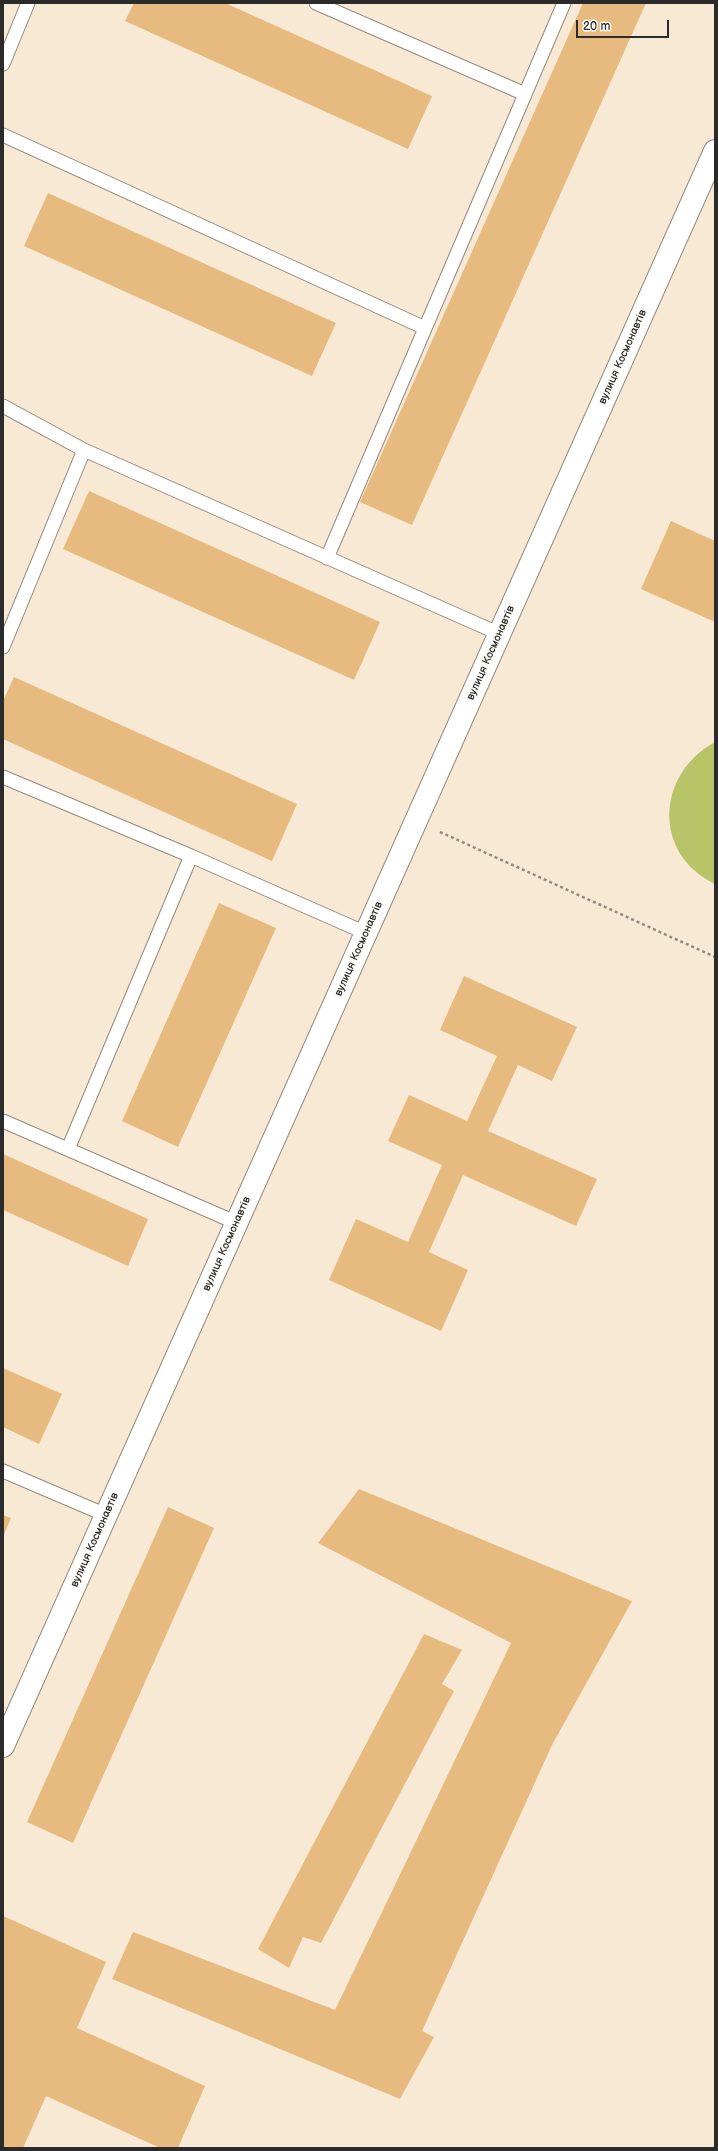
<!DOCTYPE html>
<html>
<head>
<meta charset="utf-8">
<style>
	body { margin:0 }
	#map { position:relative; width:718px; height:2151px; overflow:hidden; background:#f7e9d4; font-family:"Balsamiq Sans",sans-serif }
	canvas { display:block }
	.frame { position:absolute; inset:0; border:4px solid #2b2b2b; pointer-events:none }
	.scale { position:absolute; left:576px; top:20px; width:93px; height:18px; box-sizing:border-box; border:2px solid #2b2b2b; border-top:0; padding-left:5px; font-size:12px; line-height:14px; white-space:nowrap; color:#2b2b2b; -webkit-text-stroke:3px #fdfcf7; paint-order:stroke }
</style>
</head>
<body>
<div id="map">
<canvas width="718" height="2151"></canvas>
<div class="frame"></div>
<div class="scale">20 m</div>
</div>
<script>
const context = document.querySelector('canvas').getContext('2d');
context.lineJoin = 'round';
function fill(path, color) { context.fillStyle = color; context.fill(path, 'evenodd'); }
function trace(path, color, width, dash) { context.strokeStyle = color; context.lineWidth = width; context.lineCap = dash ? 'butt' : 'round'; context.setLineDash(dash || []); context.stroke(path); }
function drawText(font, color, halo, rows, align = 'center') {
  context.font = font + ' "Balsamiq Sans",sans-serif'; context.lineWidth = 3.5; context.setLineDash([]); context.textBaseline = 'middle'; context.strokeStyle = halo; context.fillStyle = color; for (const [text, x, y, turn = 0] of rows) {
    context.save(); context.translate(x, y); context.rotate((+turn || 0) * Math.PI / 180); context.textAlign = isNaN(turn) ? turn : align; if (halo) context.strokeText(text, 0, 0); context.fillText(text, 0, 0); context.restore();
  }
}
fill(new Path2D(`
	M 715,742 L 715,884 C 652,854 656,774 715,742 Z`), '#b7c467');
fill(new Path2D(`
	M 134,3 L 225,3 L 432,96 L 408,149 L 125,21 Z
	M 583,3 L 646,3 L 412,525 L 360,502 Z
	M 48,193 L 336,323 L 312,376 L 24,246 Z
	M 89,491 L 380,622 L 354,680 L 63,549 Z
	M 671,521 L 715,541 L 715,622 L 641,589 Z
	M 14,677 L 297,804 L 272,861 L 3,739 L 3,701 Z
	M 219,903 L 276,928 L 178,1147 L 122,1121 Z
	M 464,976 L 577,1027 L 552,1081 L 518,1065 L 488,1131 L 597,1179 L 576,1226 L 463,1175 L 429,1252 L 468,1270 L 441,1331 L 329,1280 L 356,1219 L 408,1242 L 442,1165 L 388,1141 L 409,1095 L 467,1121 L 497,1056 L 440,1030 Z
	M 3,1154 L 148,1219 L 128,1266 L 3,1210 Z
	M 3,1368 L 62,1394 L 39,1444 L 3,1427 Z
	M 359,1489 L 632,1601 L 552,1745 L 422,2031 L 434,2037 L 400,2099 L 112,1979 L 133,1932 L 335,2010 L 511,1643 L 318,1543 Z
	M 168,1507 L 214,1528 L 73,1843 L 27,1822 Z
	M 3,1515 L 11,1518 L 3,1537 Z
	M 424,1634 L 462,1650 L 442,1684 L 454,1691 L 321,1943 L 303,1937 L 289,1968 L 258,1949 Z
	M 3,1916 L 106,1962 L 77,2028 L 205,2086 L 178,2148 L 160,2148 L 46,2096 L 23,2148 L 3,2148 Z`), '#e7bb7f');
const service = new Path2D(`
	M 316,3 L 525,94
	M 3,64 L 28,3
	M 3,135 L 425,328
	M 3,406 L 84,450
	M 327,558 L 564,3
	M 3,647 L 84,450 L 500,634
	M 3,777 L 191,856
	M 3,1121 L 237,1223
	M 68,1149 L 191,856 L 366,933
	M 3,1471 L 106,1515`);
const minor = new Path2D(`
	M 3,1746 L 715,151`);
trace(service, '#918a80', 15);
trace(minor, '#918a80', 24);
trace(new Path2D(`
	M 440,832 L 715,957`), '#918a80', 2.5, [3, 3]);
trace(service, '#fff', 13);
trace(minor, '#fff', 22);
drawText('11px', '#2b2b2b', '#fdfcf7', [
	["вулиця Космонавтів",623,357,-66],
	["вулиця Космонавтів",491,653,-66],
	["вулиця Космонавтів",359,949,-66],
	["вулиця Космонавтів",227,1244,-66],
	["вулиця Космонавтів",95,1540,-66]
]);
</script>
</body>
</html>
